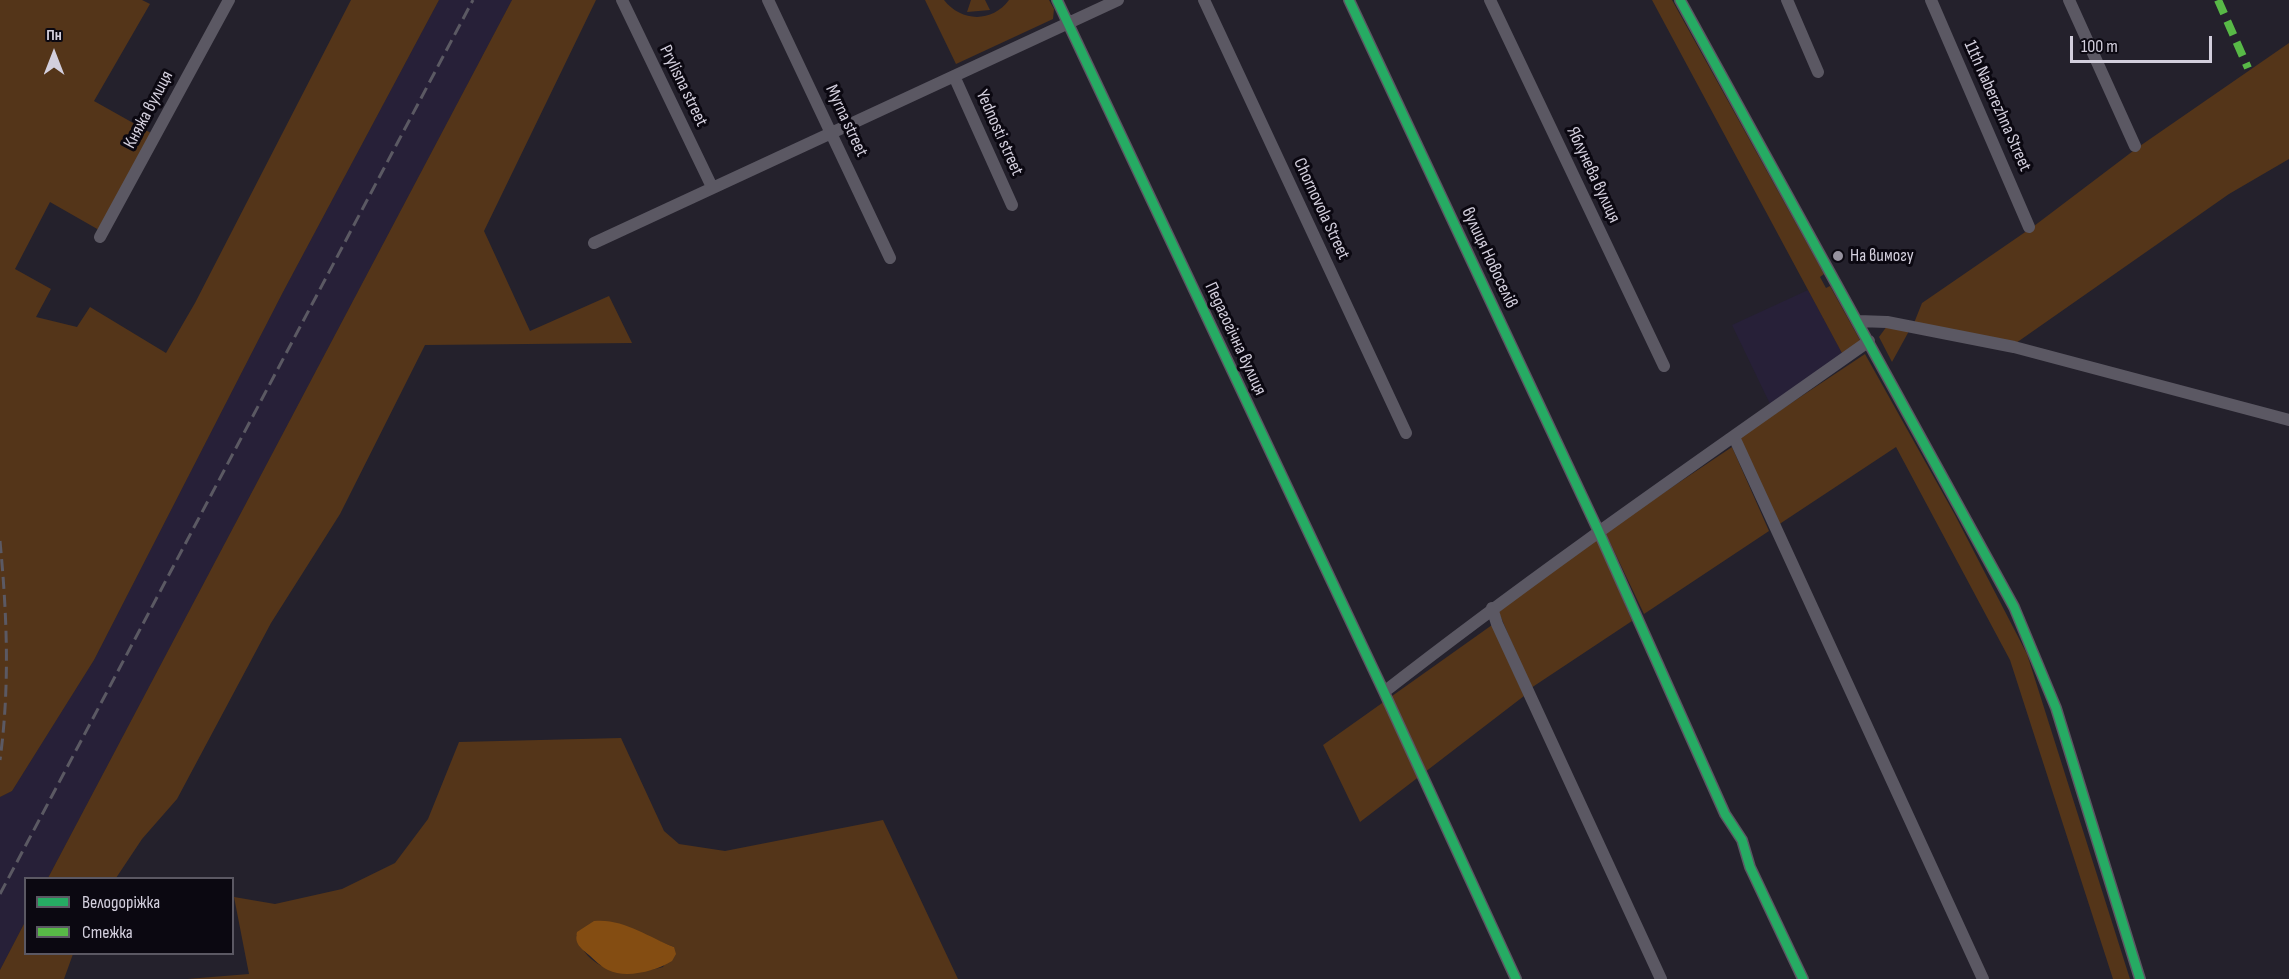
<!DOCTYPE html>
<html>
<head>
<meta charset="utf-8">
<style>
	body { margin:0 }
	#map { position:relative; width:2289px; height:979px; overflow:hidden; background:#24212c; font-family:"Sofia Sans Condensed",sans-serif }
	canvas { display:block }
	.legend { position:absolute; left:24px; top:877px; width:210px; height:78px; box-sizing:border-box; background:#0b0811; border:2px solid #5b5863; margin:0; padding:8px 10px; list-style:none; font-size:18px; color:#d3cfdd }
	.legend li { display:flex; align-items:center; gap:12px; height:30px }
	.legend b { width:30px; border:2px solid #5b5863 }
	.north { position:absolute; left:24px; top:24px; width:60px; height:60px; -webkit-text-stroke:4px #0b0811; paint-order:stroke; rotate:0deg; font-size:16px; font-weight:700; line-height:24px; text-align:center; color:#d3cfdd }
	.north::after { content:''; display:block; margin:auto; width:21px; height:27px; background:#d3cfdd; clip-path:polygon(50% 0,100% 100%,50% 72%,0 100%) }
	.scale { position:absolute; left:2070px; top:36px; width:142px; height:27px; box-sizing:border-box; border:3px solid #d3cfdd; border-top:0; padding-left:8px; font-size:18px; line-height:21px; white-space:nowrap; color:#d3cfdd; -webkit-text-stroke:4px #0b0811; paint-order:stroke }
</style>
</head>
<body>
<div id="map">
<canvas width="2289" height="979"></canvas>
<ul class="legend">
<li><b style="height:8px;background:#26ab63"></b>Велодоріжка</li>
<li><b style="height:8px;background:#58b947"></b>Стежка</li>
</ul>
<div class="north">Пн</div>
<div class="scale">100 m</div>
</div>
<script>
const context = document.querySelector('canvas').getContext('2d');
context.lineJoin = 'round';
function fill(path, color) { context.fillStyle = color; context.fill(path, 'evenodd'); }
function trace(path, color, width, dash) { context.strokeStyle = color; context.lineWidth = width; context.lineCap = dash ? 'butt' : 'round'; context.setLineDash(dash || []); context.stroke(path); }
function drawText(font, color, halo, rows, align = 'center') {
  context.font = font + ' "Sofia Sans Condensed",sans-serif'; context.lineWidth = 6; context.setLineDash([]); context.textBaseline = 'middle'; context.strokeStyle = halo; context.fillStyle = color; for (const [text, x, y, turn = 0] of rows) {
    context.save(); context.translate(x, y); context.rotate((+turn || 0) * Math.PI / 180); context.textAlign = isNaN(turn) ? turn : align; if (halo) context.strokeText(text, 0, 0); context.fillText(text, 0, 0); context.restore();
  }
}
fill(new Path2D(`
	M 439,0 L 512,0 L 48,878 L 26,878 L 25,922 L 0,970 L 0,797 L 12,791 L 94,660 L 283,292 Z
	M 1808,290 L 1843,355 L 1771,406 L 1732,325 Z`), '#272038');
fill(new Path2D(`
	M 0,0 L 142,0 L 150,4 L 94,101 L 151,133 L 99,230 L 50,202 L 15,269 L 51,289 L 36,317 L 77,327 L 90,307 L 166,353 L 195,303 L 351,0 L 439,0 L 283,292 L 94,660 L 12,791 L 0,797 Z
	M 512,0 L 596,0 L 484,231 L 530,331 L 609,296 L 632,343 L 425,345 L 340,514 L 271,623 L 177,799 L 142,839 L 116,878 L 48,878 Z
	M 925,0 L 944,0 C 961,22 992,23 1009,0 L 1049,0 L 1054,9 L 1053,19 L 956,64 Z
	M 971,0 L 985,0 L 990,10 L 967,12 Z
	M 1652,0 L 1672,0 L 1824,274 L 1820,277 L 1826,288 L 1830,286 L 1861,342 L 1843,355 Z
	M 2289,43 L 2289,159 L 2229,194 L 2016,343 L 1914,323 L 1922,303 L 2034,226 L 2137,148 Z
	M 1887,326 L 1909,331 L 1892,362 L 1879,337 Z
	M 1865,354 L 1955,515 L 2027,654 L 2130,979 L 2113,979 L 2010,660 L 1896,447 L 1778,525 L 1740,437 Z
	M 1732,447 L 1769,531 L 1644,614 L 1605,532 Z
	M 1597,538 L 1632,621 L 1531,688 L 1497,608 Z
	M 1492,625 L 1524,696 L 1360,822 L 1323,745 Z
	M 621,738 L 664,831 L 679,844 L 725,851 L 883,820 L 958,979 L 187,979 L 249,974 L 234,897 L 275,904 L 342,889 L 395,863 L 428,819 L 459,742 ZM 641,934 L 674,947 L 663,967 C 629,976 589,975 576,935 Z
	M 25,922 L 26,954 L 73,954 L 64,979 L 0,979 L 0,970 Z`), '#543519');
fill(new Path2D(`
	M 594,921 C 623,918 648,937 674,947 L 676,954 L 672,961 C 656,971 626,979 608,970 C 600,966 595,960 589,955 C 581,948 574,944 577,932 Z`), '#844d12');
trace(new Path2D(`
	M 622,0 L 712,187
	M 768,0 L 890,258
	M 1057,0 L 1384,692 L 1516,979
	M 1204,0 L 1406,433
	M 1349,0 L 1598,530 L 1725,814 L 1742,840 L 1750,867 L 1803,979
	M 1490,0 L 1664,366
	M 1680,0 L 2014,607 L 2056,708 L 2140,979
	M 1787,0 L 1818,72
	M 1931,0 L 2029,227
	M 2069,0 L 2135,146
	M 954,76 L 1012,205
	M 100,237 L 229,0
	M 594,243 L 1118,0
	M 1858,321 L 1887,322 L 2014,347 L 2289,420
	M 1734,437 L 1983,979
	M 1492,608 L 1497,624 L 1661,979
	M 1384,692 C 1542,569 1706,456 1869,341`), '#5b5863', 12);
trace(new Path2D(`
	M 0,541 C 7,615 10,686 0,760
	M 0,894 L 473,0`), '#5b5963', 3, [12, 6]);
trace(new Path2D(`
	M 2218,0 L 2248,68`), '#58b947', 8, [15, 8]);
trace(new Path2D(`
	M 1057,0 L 1384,692 L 1516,979
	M 1349,0 L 1598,530 L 1725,814 L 1742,840 L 1750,867 L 1803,979
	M 1680,0 L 2014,607 L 2056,708 L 2140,979`), '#26ab63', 9);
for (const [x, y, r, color] of [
	[1838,256,6,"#96929f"]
]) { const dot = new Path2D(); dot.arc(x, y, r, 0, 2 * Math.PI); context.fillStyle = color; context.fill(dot); trace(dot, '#0b0811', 2); }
drawText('18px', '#d3cfdd', '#0b0811', [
	["Prylisna street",683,86,64],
	["11th Naberezhna Street",1997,106,66],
	["Княжа вулиця",149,110,-62],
	["Myrna street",846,121,65],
	["Yednosti street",999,133,66],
	["Яблунева вулиця",1593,175,65],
	["Chornovola Street",1321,209,65],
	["вулиця Новоселів",1489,258,65],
	["Педагогічна вулиця",1235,339,65]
]);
drawText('18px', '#d3cfdd', '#0b0811', [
	["На вимогу",1850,256]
], 'left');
</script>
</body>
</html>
